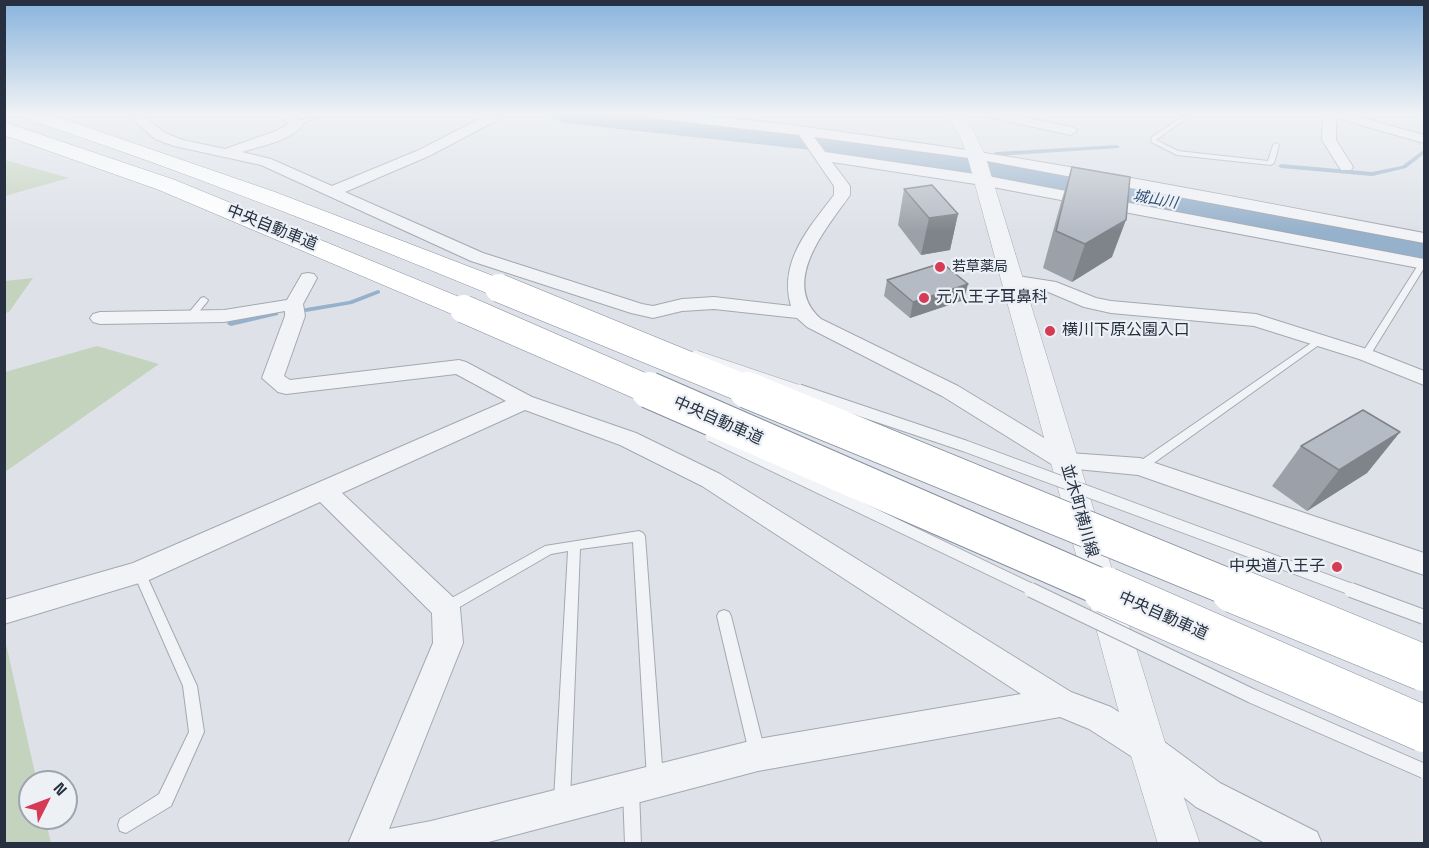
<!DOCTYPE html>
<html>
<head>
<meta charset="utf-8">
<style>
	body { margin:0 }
	#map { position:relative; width:1429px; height:848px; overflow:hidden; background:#dee2e8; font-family:"Space Grotesk",sans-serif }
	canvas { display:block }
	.frame { position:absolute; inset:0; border:6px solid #263040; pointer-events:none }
	.north { position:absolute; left:18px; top:770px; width:60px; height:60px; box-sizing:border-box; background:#edf1f6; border:2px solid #9da4ad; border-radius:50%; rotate:48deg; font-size:16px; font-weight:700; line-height:24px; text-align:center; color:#263040 }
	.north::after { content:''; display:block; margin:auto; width:21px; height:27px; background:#d63a55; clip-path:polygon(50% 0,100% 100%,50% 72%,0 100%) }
</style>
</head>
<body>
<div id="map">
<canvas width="1429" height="848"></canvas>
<div class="frame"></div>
<div class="north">N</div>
</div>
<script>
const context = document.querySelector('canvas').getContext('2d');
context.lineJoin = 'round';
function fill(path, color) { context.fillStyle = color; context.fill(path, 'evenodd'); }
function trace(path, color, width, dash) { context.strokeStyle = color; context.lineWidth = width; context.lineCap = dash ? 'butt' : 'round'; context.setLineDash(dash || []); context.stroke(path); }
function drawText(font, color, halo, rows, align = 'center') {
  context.font = font + ' "Space Grotesk","Noto Sans JP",sans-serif'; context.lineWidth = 4.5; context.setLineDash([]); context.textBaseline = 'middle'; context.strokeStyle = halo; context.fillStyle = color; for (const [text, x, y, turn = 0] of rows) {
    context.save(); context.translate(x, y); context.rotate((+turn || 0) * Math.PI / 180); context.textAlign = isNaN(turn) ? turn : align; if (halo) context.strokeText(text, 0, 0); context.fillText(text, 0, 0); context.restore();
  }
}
fill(new Path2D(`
	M 5,160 L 69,178 L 5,196 Z
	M 33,278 L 9,312 L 5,313 L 5,281 Z
	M 97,346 L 159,364 L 5,472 L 5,372 Z
	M 4,635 L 37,782 L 30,782 L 30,818 L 45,818 L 51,843 L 5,843 Z`), '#c4d3be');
fill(new Path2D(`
	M 1117,145 L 1120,147 L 1119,148 L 996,156 L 993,154 L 996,152 Z
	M 1422,151 L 1424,151 L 1424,154 L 1406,168 L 1372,176 L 1281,168 L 1278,166 L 1281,164 L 1372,172 L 1402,166 Z
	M 378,290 L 380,291 L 380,293 L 352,304 L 306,312 L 303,310 L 306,308 L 349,301 Z
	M 276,312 L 278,313 L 278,315 L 231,326 L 227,324 L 228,322 Z`), '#96b1cb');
fill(new Path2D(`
	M 549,114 L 643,114 L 821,133 L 908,145 L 1424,237 L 1424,261 L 908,165 L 821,151 L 564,123 L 554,120 Z`), '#96b1cb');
const service = new Path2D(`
	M 1186,114 L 1192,114 L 1156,140 L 1178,151 L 1268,161 L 1273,145 L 1276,143 L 1279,145 L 1274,163 L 1271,165 L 1177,155 L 1151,142 L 1152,137 Z
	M 312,117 L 317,118 L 297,125 L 294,123 Z
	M 1420,262 L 1424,262 L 1424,268 L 1369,357 L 1363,357 L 1361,355 Z
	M 204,297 L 208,300 L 207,302 L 193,319 L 187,319 L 186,317 L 187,315 L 201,298 Z
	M 1320,337 L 1323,338 L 1325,340 L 1323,342 L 1144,470 L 1136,470 L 1134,467 L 1136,464 Z
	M 639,531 L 643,533 L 645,536 L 663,779 L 661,785 L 655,787 L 649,785 L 647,779 L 633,542 L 580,549 L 570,800 L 568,806 L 562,808 L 556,806 L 554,800 L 568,551 L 551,554 L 451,612 L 446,614 L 441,612 L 439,608 L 441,604 L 545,546 Z
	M 139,567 L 143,568 L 145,572 L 197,686 L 204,732 L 171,806 L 126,833 L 120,831 L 118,825 L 120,819 L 159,794 L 189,732 L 183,686 L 133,572 L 135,568 Z
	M 724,610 L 729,612 L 731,616 L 765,752 L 762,757 L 757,759 L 752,757 L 749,752 L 717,616 L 719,612 Z
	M 631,783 L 637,785 L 639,791 L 641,844 L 625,844 L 623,791 L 625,785 Z`);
const minor = new Path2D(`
	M 127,114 L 141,114 L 165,133 L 183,140 L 225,149 L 276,131 L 289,124 L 276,114 C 287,114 296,114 304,123 C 293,141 260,146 242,152 L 271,159 L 332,186 L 419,150 L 489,114 L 504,114 L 503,117 L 429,156 L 345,192 L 483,253 L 642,304 L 653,306 L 682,299 L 714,297 L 791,306 C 778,262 809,228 834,195 L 834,186 L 799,135 L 651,118 L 645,114 C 725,114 805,127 884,138 C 1065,163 1245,199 1424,233 L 1424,243 L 976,159 L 814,137 L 825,152 L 982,175 L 1424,259 L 1424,269 L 982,185 L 832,162 L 850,186 L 850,195 C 827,228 779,282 821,319 L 958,386 L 1069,453 L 1140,458 L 1424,553 L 1424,575 L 1138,475 L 1056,467 L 942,396 L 807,327 L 797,318 L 714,309 L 682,311 L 653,318 L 631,313 L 471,261 L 261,165 L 174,146 L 155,139 Z
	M 987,114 L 1010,114 L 1075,128 L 1077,131 L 1070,135 L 989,117 Z
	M 1323,114 L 1348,114 L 1424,135 L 1424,143 L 1336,118 L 1336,140 L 1353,167 L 1351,170 L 1341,170 L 1322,140 Z
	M 308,273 L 314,274 L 317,278 L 303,304 L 305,316 L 284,376 L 290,380 L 459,360 L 466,362 L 532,397 L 636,433 L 720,474 L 1071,692 L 1111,707 L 1159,738 L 1220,783 L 1317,832 L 1322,844 L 1267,844 L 1196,807 L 1137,760 L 1089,729 L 1060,717 L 758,771 L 481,844 L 348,844 L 433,643 L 432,613 L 320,502 L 149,580 L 4,624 L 4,600 L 133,563 L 506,401 L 456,374 L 286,394 L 278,392 L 262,378 L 285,316 L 285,311 L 224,322 L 100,324 L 93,322 L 90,318 L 93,314 L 100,312 L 224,310 L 287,300 L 302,274 ZM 525,410 L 620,445 L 702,486 L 1021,694 L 758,739 L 431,821 L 389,829 L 463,643 L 460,608 L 456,600 L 342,493 Z
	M 1011,275 L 1056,282 L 1096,298 L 1111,301 L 1256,314 L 1373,351 L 1424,371 L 1424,385 L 1359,359 L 1254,326 L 1111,313 L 1084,307 L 1046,291 L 1005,284 L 1002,280 L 1005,276 Z`);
const tertiary = new Path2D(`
	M 946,114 L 962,114 L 975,134 L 985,155 L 1167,749 L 1200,844 L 1158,844 L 1129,749 L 967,155 L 959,134 Z`);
const motorway = new Path2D(`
	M 21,114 L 49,114 L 275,192 L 509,282 L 512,288 L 509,294 L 499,296 L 489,294 C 336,231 182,170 24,118 Z
	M 4,122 L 175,180 L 474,303 L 478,309 L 474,315 L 464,317 L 454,315 L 159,190 L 4,135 Z`);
trace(service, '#a3a9b2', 2);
trace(minor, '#a3a9b2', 2);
trace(tertiary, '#a3a9b2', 1);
trace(motorway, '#8490a0', 1);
fill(service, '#f1f3f6');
fill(minor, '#f1f3f6');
fill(tertiary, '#f1f3f6');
fill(motorway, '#fff');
const serviceBridgeFar2 = new Path2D(`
	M 696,355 L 803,391`);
const serviceBridgeFar1 = new Path2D(`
	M 799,390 L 965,446 L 1356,591
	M 711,436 L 1035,591`);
const serviceBridge = new Path2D(`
	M 1031,590 L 1252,696 L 1424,771
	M 1351,590 L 1424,617`);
const motorwayBridgeFar2 = new Path2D(`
	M 499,288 L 750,391
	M 464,309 L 652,391`);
const motorwayBridgeFar1 = new Path2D(`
	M 649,390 L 1110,591
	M 747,390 L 1238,591`);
const motorwayBridge = new Path2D(`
	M 1106,590 L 1424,729
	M 1234,590 L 1424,668`);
trace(serviceBridgeFar2, '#a3a9b2', 10, []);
trace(serviceBridgeFar1, '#a3a9b2', 13, []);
trace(serviceBridge, '#a3a9b2', 16, []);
trace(motorwayBridgeFar2, '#8490a0', 29, []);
trace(motorwayBridgeFar1, '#8490a0', 38, []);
trace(motorwayBridge, '#8490a0', 47, []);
trace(serviceBridgeFar2, '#f1f3f6', 9);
trace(serviceBridgeFar1, '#f1f3f6', 11);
trace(serviceBridge, '#f1f3f6', 14);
trace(motorwayBridgeFar2, '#fff', 28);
trace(motorwayBridgeFar1, '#fff', 36);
trace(motorwayBridge, '#fff', 46);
fill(new Path2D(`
	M 1072,167 L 1112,257 L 1072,282 L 1043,268 L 1061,202 Z
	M 904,189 L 958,214 L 950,250 L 921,255 L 898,225 Z
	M 887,280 L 964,300 L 910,318 L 884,296 Z
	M 1400,432 L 1367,473 L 1307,511 L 1272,486 L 1301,446 Z`), '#9ca1a9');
fill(new Path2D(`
	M 958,214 L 950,250 L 921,255 L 929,218 Z
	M 1126,220 L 1112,257 L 1072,282 L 1085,244 Z
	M 968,284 L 964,300 L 910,318 L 913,302 Z
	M 1400,432 L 1367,473 L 1307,511 L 1339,470 Z`), '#7f838a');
const building = new Path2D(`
	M 1072,167 L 1130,177 L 1126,220 L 1085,244 L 1056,231 Z
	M 932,185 L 958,214 L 929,218 L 904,189 Z
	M 942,263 L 968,284 L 913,302 L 887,280 Z
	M 1363,410 L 1400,432 L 1339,470 L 1301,446 Z`);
fill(building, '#b5bbc5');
trace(building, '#7f838a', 1.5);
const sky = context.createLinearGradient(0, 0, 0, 232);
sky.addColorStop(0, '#87b3dc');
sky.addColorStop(0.49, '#f0f2f5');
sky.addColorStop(1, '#f0f2f500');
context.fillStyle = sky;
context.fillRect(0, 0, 1429, 232);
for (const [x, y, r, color] of [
	[940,267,6,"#d63a55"],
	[924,298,6,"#d63a55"],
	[1050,331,6,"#d63a55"],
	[1337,567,6,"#d63a55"]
]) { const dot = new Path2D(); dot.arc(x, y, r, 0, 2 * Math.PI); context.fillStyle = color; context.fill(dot); trace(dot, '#edf1f6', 2); }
drawText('14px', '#263040', '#edf1f6', [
	["若草薬局",952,267]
], 'left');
drawText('italic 15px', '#2e5076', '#edf1f6', [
	["城山川",1155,200,10]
]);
drawText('16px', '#263040', '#edf1f6', [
	["中央自動車道",272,228,22],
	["中央自動車道",718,421,24],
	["並木町横川線",1079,511,74],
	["中央自動車道",1163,616,24]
]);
drawText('16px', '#263040', '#edf1f6', [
	["元八王子耳鼻科",936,298],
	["横川下原公園入口",1062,331],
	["中央道八王子",1325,567,"right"]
], 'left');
</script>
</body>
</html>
